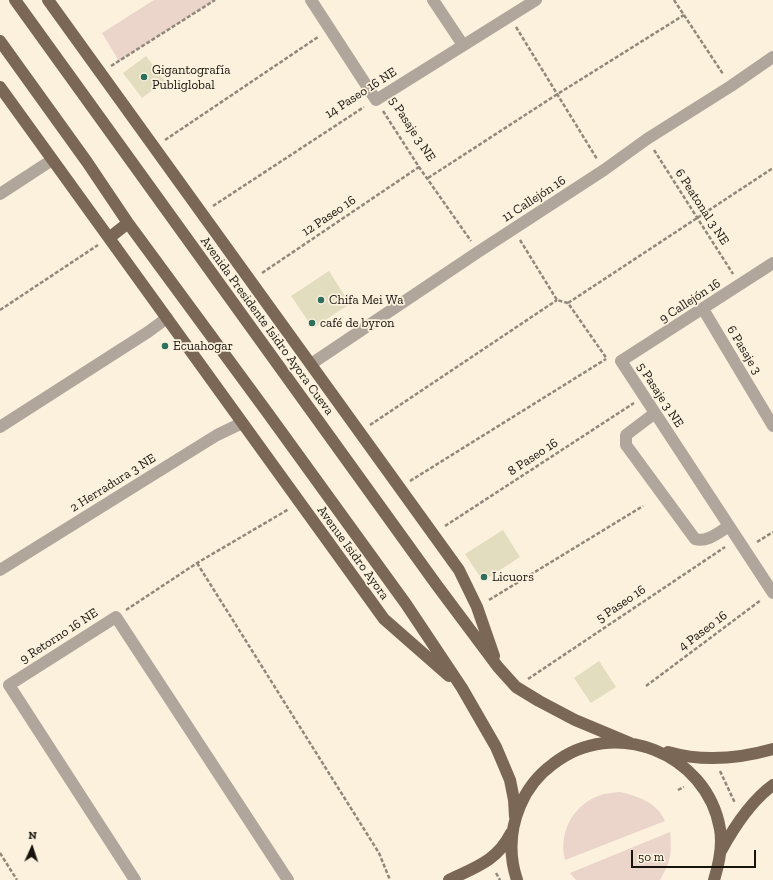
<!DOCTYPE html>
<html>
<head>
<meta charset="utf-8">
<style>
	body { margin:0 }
	#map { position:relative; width:773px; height:880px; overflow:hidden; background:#fcf1dd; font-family:"Zilla Slab",serif }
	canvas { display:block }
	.north { position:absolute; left:12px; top:828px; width:40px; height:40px; -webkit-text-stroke:3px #fcf1dd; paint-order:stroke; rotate:3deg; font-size:11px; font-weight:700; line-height:16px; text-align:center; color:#17140d }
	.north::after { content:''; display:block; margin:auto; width:14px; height:18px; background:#17140d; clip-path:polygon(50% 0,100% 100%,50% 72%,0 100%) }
	.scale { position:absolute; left:631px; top:850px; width:125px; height:18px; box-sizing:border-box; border:2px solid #17140d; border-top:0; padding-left:5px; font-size:12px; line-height:14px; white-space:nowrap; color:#17140d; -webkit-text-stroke:3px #fcf1dd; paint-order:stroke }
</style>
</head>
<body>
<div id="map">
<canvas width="773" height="880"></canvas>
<div class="north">N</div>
<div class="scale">50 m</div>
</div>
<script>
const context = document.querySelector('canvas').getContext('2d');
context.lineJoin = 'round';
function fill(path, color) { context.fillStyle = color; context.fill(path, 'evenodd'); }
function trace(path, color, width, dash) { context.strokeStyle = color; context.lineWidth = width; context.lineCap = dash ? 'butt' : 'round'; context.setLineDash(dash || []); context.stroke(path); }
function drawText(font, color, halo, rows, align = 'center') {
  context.font = font + ' "Zilla Slab",serif'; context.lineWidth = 3.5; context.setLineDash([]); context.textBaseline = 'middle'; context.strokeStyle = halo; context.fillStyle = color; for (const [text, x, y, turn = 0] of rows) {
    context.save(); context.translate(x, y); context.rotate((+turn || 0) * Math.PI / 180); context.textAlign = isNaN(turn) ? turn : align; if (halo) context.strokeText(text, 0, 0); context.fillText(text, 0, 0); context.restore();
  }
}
fill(new Path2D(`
	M 154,0 L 215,0 L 119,61 L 102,33 Z
	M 620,792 C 637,796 657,802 665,821 L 565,860 C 558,833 573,804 601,795 C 606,793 614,793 620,792 Z
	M 670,832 C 672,854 671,861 660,880 L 576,880 L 570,873 Z`), '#ebd4ca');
fill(new Path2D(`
	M 146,56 L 165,81 L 142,98 L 123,73 Z
	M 329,271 L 350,304 L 313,328 L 291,296 Z
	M 503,530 L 520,557 L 483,581 L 465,554 Z
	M 599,661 L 616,687 L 591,703 L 574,678 Z`), '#e2ddbe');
trace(new Path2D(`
	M 674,0 L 723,74
	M 516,27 L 597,159
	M 111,66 L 215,0
	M 383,111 L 419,167 L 471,241
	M 165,140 L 318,37
	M 654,150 L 733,274
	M 428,178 L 556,95 L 684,15
	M 213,206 L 364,107
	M 520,240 L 557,300 L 568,303 L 607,359
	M 262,273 L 419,167
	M 568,303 L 773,168
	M 0,310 L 98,245
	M 370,425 L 557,300
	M 410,481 L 606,359
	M 445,526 L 634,403
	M 757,542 L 773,532
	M 197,563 L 379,853 L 390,880
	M 489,600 L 643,506
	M 126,610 L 197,563 L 289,509
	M 528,679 L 725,547
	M 646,686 L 761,600
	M 720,771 L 735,803
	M 678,790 L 684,787
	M 0,853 L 17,880
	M 496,873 L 500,880`), '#90897b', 2.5, [4, 2]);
trace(new Path2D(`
	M 311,0 L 376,100 L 536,0
	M 433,0 L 463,45
	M 0,194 L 52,160
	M 773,263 L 621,361 L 773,593
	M 703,309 L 773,426
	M 311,364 L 478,252 L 604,170 L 647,139 L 731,86 L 773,57
	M 655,413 L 626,435 L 626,445 L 695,539 C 707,543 719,532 729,526
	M 0,427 L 148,332 L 167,318
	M 0,570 L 217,435 L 242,423
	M 135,880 L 9,685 L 116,617 L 288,880`), '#b1a69c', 12);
trace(new Path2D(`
	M 15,0 L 436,584 L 498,667 L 516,687 L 539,701 L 575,720 L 630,743
	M 48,0 L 459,570 L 477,607 L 494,656
	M 0,41 L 87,162 L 128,223 L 267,412 L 406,604 L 462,688 L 496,747 L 510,780 L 514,800 L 515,817
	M 0,87 L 384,619 L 449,676
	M 109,238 L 128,223
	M 668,752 C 703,762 738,759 773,749
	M 721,851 C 734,827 751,801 773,785
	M 449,880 C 476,867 497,861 511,833
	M 517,880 C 509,856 510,830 520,806 C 527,789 538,775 553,764 C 614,716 707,753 720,829 C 723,846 719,864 714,880`), '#7a6756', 12);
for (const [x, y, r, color] of [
	[144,77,4,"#2d6e5c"],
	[321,300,4,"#2d6e5c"],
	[312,323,4,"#2d6e5c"],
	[165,346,4,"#2d6e5c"],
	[484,577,4,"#2d6e5c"]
]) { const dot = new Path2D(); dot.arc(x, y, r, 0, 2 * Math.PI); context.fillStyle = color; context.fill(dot); trace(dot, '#fcf1dd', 1.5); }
drawText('13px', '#17140d', '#fcf1dd', [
	["Gigantografía",152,70],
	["Publiglobal",152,85],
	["Chifa Mei Wa",329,300],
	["café de byron",320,323],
	["Ecuahogar",173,346],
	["Licuors",492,577]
], 'left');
drawText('13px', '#17140d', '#fcf1dd', [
	["14 Paseo 16 NE",361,93,-33],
	["5 Pasaje 3 NE",412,129,57],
	["11 Callejón 16",534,199,-33],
	["6 Peatonal 3 NE",702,207,57],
	["12 Paseo 16",329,216,-34],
	["9 Callejón 16",690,301,-33],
	["Avenida Presidente Isidro Ayora Cueva",267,326,54],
	["6 Pasaje 3",744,350,59],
	["5 Pasaje 3 NE",660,395,57],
	["8 Paseo 16",533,457,-33],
	["2 Herradura 3 NE",113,483,-32],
	["Avenue Isidro Ayora",353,553,54],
	["5 Paseo 16",621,604,-34],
	["4 Paseo 16",703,631,-37],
	["9 Retorno 16 NE",59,636,-33]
]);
</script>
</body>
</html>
